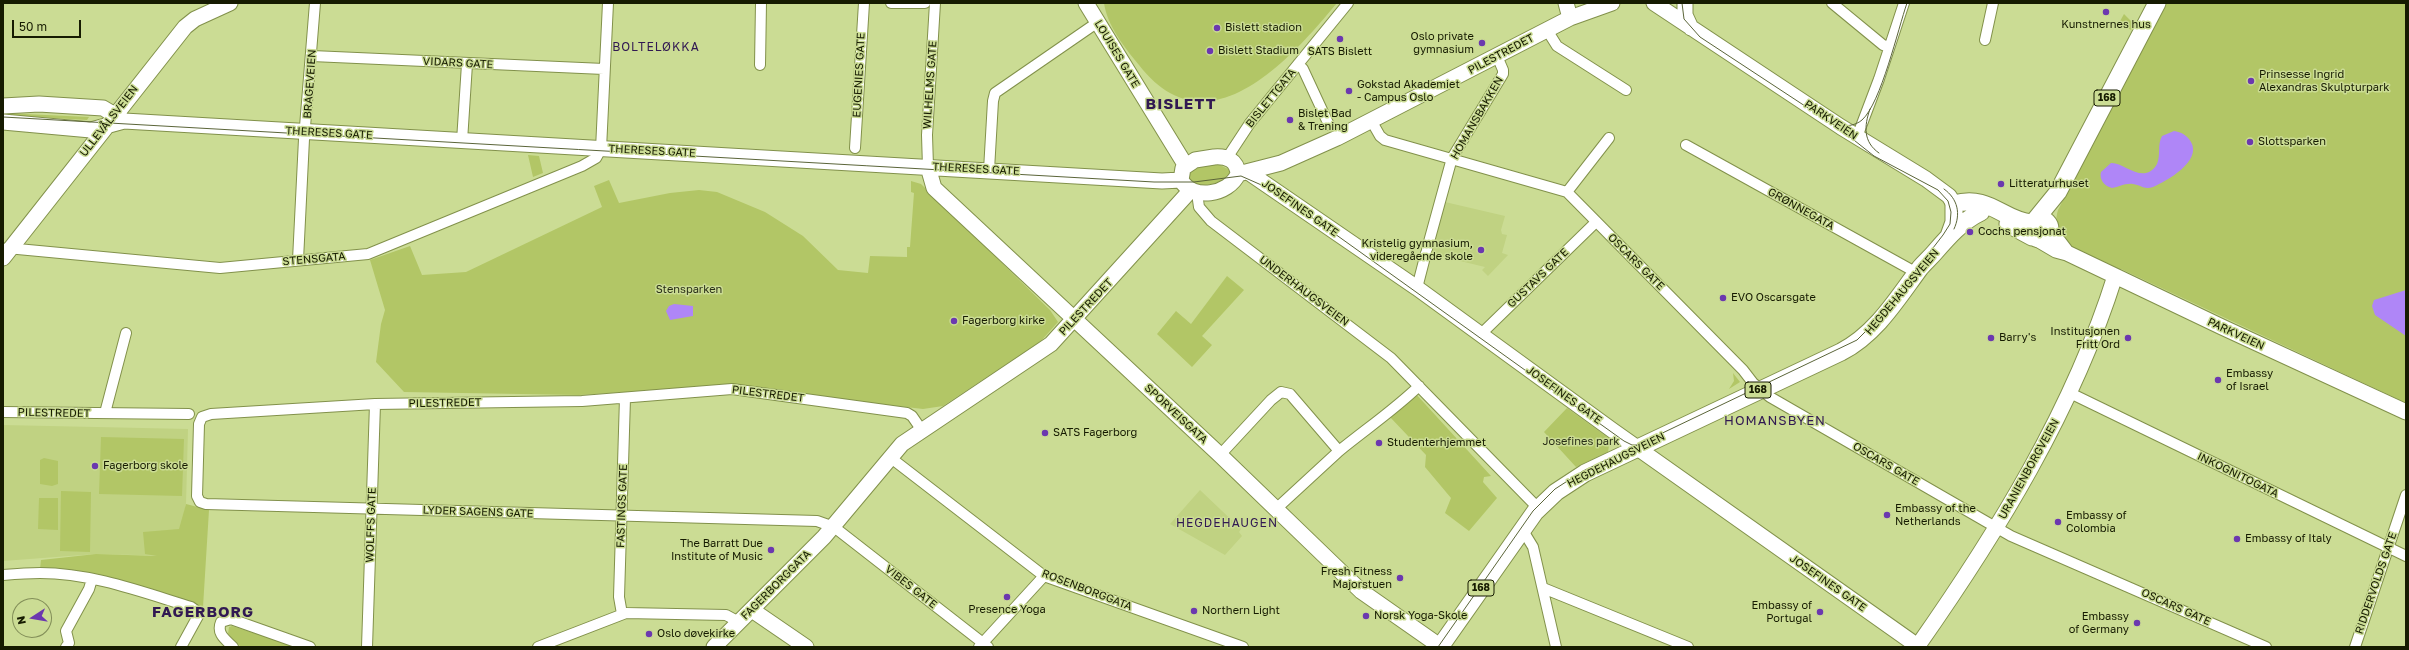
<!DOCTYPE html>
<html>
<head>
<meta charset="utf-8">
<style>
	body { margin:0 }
	#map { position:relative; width:2409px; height:650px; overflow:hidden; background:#cbdc94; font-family:"Golos Text",sans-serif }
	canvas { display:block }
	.frame { position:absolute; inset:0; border:4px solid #161b01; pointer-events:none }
	.north { position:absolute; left:12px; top:598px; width:40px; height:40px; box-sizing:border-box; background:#cbdc94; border:1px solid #838f59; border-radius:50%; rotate:258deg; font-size:11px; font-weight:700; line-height:16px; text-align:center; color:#161b01 }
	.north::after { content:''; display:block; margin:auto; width:14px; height:18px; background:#6b38af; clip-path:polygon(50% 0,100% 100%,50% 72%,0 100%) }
	.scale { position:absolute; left:12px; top:20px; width:69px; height:18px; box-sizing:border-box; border:2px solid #161b01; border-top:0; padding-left:5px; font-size:12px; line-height:14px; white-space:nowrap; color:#161b01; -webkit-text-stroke:3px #cbdc94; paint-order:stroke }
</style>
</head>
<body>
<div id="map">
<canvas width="2409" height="650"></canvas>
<div class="frame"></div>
<div class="north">N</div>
<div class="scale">50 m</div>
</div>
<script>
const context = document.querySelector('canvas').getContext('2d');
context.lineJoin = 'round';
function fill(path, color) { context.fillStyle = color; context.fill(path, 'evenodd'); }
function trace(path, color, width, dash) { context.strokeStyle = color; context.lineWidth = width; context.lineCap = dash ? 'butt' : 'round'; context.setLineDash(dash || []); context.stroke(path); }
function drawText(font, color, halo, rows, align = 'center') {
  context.font = font + ' "Golos Text",sans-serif'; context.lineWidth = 3; context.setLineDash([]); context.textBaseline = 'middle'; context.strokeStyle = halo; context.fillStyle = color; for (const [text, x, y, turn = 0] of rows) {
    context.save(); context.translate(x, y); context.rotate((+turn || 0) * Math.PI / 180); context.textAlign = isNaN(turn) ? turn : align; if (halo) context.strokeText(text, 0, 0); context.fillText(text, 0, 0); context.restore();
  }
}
fill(new Path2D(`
	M 1445,202 L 1505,216 L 1501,230 L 1502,234 L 1507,235 L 1502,253 L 1508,255 L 1488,276 L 1482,270 L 1485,267 L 1431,254 Z
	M 3,425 L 188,429 L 186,504 L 175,556 L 96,554 L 3,561 Z
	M 1200,490 L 1241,529 L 1239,532 L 1242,536 L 1225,555 L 1170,524 Z`), '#c0d282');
fill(new Path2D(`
	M 1104,3 L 1337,3 C 1289,61 1207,153 1139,65 C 1124,47 1107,25 1104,3 Z
	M 2165,3 L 2406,3 L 2406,403 L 2121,269 L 2119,272 C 2094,259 2047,246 2058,210 Z
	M 2124,14 L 2134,24 L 2131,30 L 2119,23 Z
	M 3,113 L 89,117 L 87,120 L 3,115 Z
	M 528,155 L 539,156 L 543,173 L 533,177 Z
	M 1218,164 L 1230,170 L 1228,178 C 1215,184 1205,187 1191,183 L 1187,174 L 1195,167 Z
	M 609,180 L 619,203 L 670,193 L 699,190 L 717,192 L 765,212 L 803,236 L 838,270 L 868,273 L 870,256 L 907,257 L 907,247 L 910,247 L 914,193 L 911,192 L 911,181 L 921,184 L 1050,310 L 1058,322 L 1041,341 L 1028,350 L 943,406 L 923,409 L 768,391 L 738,385 L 579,395 L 404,392 L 376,362 L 381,324 L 385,310 L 370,260 L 410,246 L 422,275 L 466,272 L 602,207 L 594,186 Z
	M 1227,276 L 1244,290 L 1202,336 L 1212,345 L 1192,367 L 1157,334 L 1176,311 L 1191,324 Z
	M 1733,373 L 1740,382 L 1729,389 L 1734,381 Z
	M 1415,393 L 1491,476 L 1484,477 L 1483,482 L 1497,498 L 1469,531 L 1445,513 L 1451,498 L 1425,467 L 1426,455 L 1390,417 Z
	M 1567,408 L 1610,439 L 1608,452 L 1576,467 L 1544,432 Z
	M 101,437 L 184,439 L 182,496 L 99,494 Z
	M 44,458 L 58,461 L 58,484 L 52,486 L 40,484 L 40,460 Z
	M 61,491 L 91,492 L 90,552 L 60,551 Z
	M 39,498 L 58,498 L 58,530 L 38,529 Z
	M 186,504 L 209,510 L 203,607 L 40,569 L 41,560 L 96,554 L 157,556 L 145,554 L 143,532 L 179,529 Z
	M 232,626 L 297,647 L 241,647 L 228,634 L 229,627 Z`), '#b2c666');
fill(new Path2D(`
	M 2174,131 C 2181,132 2187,135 2191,142 C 2202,161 2167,181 2153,187 C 2144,190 2141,185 2133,184 C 2125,183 2119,187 2112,188 C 2104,186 2099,179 2101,172 L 2111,163 C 2124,162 2144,186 2157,164 C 2161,155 2157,145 2162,136 Z
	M 2406,290 L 2406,336 L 2375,315 L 2372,306 L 2374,300 Z
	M 674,304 L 693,306 L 693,316 L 670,320 L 666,311 L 669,306 Z`), '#af86f7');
const street = new Path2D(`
	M 891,3 L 925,3
	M 1832,3 L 1883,45 L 1889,47
	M 1547,30 L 1557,46 L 1626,90
	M 1985,40 L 1993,3
	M 312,56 L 604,69
	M 1298,64 L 1303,69 L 1329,125
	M 760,65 L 761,3
	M 1372,122 L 1380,136 L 1385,140 L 1567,192 L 1743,370 L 1753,383 L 1770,397 L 2011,536 L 2266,647
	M 1857,137 L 1879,79 L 1904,3
	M 462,141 L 467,64
	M 1686,145 L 1917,273
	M 855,148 L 864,3
	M 1227,158 L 1250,123 L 1348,3
	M 928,167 L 927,135 L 935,3
	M 989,170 L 993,101 L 995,93 L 1098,22
	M 1567,192 L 1609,138
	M 1197,193 L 1199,207 L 1211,221 L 1391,358 L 1538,508
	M 7,248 L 220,268 L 368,254 L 582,166 L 596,158 L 601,149 L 608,3
	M 1427,249 L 1452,158 L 1503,74 L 1503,70 L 1497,56
	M 298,260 L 304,139 L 315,3
	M 1417,288 L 1426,253
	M 1480,335 L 1596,222
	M 2070,393 L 2406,556
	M 3,412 L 189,414
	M 105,413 L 126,333
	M 923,432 L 912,416 L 907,413 L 732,389 L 582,401 L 375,404 L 211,414 L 202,417 L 199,424 L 197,496 L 200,502 L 206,504 L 817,521 L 834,527 L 988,647
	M 1339,451 C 1366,429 1394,410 1419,386
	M 1220,455 L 1271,400 L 1281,392 L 1290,394 L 1339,451 L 1276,509
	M 891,458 L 1044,576 L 1243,647
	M 1522,529 L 1533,547 L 1556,647
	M 3,575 C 15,574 27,573 40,573 C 92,573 142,592 191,607 L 198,612 L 198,616 L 181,647
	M 1543,588 L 1688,647
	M 622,614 L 619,597 L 625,398
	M 66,647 L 69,643 L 66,631 L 89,589 L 92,579
	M 233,647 C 226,640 216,634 221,622 L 231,619 L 310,647
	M 367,647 L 375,404
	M 538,647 L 626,613 L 726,615 L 739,622
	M 979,647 L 1044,576
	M 2355,647 L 2406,495`);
const secondary = new Path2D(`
	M 1086,3 L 1186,166
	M 1566,3 L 1570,18
	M 1654,3 L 1841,127 L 1926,179 L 1949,196 L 1954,204
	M 1685,3 L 1685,15 L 1691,28
	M 3,106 L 39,104 L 103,108 L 123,120
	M 3,122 L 91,130 L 124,121 L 1162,181 L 1181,180
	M 1214,157 C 1227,156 1237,160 1238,174 C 1229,195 1192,201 1181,180 L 1183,168 L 1195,160 Z
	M 928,167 L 934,188 L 1220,455 L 1361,591 L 1441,647
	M 1248,172 L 1417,288 L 1612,430 L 1919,647
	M 1238,174 L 1281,163 L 1337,138 L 1570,18 L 1612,3
	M 2050,231 L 2066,252
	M 2039,240 L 2056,250 L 2067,253 L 2222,327 L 2406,412
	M 3,258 L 185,27 L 195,19 L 230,3
	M 752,610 L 806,647
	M 714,647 L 824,537 L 902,444 L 1051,344 L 1190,191
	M 1917,647 C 1997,533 2073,410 2115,276`);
const primary = new Path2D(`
	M2030 229a10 10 0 1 1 20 0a10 10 0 1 1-20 0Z
	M 2036,219 L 2058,192 L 2157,3
	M 2008,224 L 2032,237
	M 1949,236 L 1954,222 L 1954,204 C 1989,194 2002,220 2031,223
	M 1440,647 L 1535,512 L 1556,492 L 1585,473 L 1841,352 C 1876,334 1897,299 1920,268 C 1925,262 1930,258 1935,252 C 1948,237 1962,221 1981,212`);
trace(street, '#82914b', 12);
trace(secondary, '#82914b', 17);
trace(primary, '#82914b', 19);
trace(street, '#fff', 10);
trace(secondary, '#fff', 15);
trace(primary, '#fff', 17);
trace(new Path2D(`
	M 1870,109 C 1864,126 1863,142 1879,153
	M 3,117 L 1154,182 L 1194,182 L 1241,176 L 1275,191 L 1624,441 L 1632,445 L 1650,445
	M 1836,124 C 1845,127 1855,126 1862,120 C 1881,103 1898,29 1907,3
	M 1944,189 C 1958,199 1961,214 1954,229
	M 1438,647 L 1533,511 L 1555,489 L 1583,471 L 1857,340 L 1878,319 L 1943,235 L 1950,224 L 1951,212 L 1948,201 L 1938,190 L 1874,156 L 1840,129 L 1700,37 L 1684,19 L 1682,3
	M 1448,647 L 1462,647`), '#5b6539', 1);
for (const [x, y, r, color] of [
	[2106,12,4,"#6b38af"],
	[1217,28,4,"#6b38af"],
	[1340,39,4,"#6b38af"],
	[1482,43,4,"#6b38af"],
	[1210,51,4,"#6b38af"],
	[2251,81,4,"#6b38af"],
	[1349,91,4,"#6b38af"],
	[1290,120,4,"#6b38af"],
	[2250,142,4,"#6b38af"],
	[2001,184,4,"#6b38af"],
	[1970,232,4,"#6b38af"],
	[1481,250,4,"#6b38af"],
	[1723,298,4,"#6b38af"],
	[954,321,4,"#6b38af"],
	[1991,338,4,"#6b38af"],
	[2128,338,4,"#6b38af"],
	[2218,380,4,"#6b38af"],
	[1045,433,4,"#6b38af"],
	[1379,443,4,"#6b38af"],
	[95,466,4,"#6b38af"],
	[1887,515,4,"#6b38af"],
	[2058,522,4,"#6b38af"],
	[2237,539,4,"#6b38af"],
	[771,550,4,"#6b38af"],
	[1400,578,4,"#6b38af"],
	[1007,597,4,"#6b38af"],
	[1194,611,4,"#6b38af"],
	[1820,612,4,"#6b38af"],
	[1366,616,4,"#6b38af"],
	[2137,623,4,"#6b38af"],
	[649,634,4,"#6b38af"]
]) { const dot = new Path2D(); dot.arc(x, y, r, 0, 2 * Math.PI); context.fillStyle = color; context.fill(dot); trace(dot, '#cbdc94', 1.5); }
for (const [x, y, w] of [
	[2107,98,26],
	[1758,390,26],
	[1481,588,26]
]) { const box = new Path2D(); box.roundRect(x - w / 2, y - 8, w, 16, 3); context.fillStyle = '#cbdc94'; context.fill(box); trace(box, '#161b01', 1); }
drawText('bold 10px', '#161b01', null, [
	["168",2107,98],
	["168",1758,390],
	["168",1481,588]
]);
drawText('11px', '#161b01', '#cbdc94', [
	["Kunstnernes hus",2106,25,"center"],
	["Bislett stadion",1225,28],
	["Oslo private",1474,37,"right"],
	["gymnasium",1474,50,"right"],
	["Bislett Stadium",1218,51],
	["SATS Bislett",1340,52,"center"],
	["Prinsesse Ingrid",2259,75],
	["Alexandras Skulpturpark",2259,88],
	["Gokstad Akademiet",1357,85],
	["- Campus Oslo",1357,98],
	["Bislet Bad",1298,114],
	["& Trening",1298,127],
	["Slottsparken",2258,142],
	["Litteraturhuset",2009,184],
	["Cochs pensjonat",1978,232],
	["Kristelig gymnasium,",1473,244,"right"],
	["videregående skole",1473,257,"right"],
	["EVO Oscarsgate",1731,298],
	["Fagerborg kirke",962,321],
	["Institusjonen",2120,332,"right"],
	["Fritt Ord",2120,345,"right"],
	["Barry's",1999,338],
	["Embassy",2226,374],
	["of Israel",2226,387],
	["SATS Fagerborg",1053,433],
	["Studenterhjemmet",1387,443],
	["Fagerborg skole",103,466],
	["Embassy of the",1895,509],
	["Netherlands",1895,522],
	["Embassy of",2066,516],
	["Colombia",2066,529],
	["Embassy of Italy",2245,539],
	["The Barratt Due",763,544,"right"],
	["Institute of Music",763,557,"right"],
	["Fresh Fitness",1392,572,"right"],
	["Majorstuen",1392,585,"right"],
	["Embassy of",1812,606,"right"],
	["Portugal",1812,619,"right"],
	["Presence Yoga",1007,610,"center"],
	["Northern Light",1202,611],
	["Norsk Yoga-Skole",1374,616],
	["Embassy",2129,617,"right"],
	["of Germany",2129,630,"right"],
	["Oslo døvekirke",657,634]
], 'left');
drawText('11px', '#161b01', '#cbdc94', [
	["LOUISES GATE",1117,54,59],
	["PILESTREDET",1501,54,-28],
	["VIDARS GATE",458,63,3],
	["EUGENIES GATE",859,75,-87],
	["BRAGEVEIEN",310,84,-86],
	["WILHELMS GATE",930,85,-86],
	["BISLETTGATA",1271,98,-51],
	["HOMANSBAKKEN",1477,118,-60],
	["PARKVEIEN",1831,120,34],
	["ULLEVÅLSVEIEN",109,121,-52],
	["THERESES GATE",329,133,3],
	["THERESES GATE",652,151,3],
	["THERESES GATE",976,169,3],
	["JOSEFINES GATE",1300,208,35],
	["GRØNNEGATA",1801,209,29],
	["STENSGATA",314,259,-5],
	["OSCARS GATE",1636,262,45],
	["GUSTAVS GATE",1538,278,-44],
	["UNDERHAUGSVEIEN",1304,291,37],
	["HEGDEHAUGSVEIEN",1902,292,-50],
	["PILESTREDET",1086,307,-47],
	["PARKVEIEN",2236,334,25],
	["PILESTREDET",768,394,7],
	["JOSEFINES GATE",1564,395,36],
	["PILESTREDET",445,403,-1],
	["PILESTREDET",54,413,1],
	["SPORVEISGATA",1176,414,43],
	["HEGDEHAUGSVEIEN",1616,460,-27],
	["OSCARS GATE",1886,464,30],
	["URANIENBORGVEIEN",2029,469,-61],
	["INKOGNITOGATA",2238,475,26],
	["FASTINGS GATE",622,506,-88],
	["LYDER SAGENS GATE",478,512,2],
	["WOLFFS GATE",371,525,-88],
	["JOSEFINES GATE",1828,583,35],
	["RIDDERVOLDS GATE",2376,583,-71],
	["FAGERBORGGATA",776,585,-45],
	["VIBES GATE",911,587,38],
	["ROSENBORGGATA",1087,590,21],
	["OSCARS GATE",2176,607,24]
]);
drawText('11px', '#2a2f18', '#cbdc94', [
	["Stensparken",689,290],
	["Josefines park",1581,442]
]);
context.letterSpacing = '1px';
drawText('12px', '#311952', '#cbdc94', [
	["BOLTELØKKA",656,47],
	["HEGDEHAUGEN",1227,523]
]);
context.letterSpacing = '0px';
context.letterSpacing = '1px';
drawText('13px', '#311952', '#cbdc94', [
	["HOMANSBYEN",1775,421]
]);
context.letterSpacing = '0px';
context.letterSpacing = '1px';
drawText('bold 15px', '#311952', '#cbdc94', [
	["BISLETT",1181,104],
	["FAGERBORG",203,612]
]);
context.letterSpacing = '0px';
</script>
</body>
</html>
